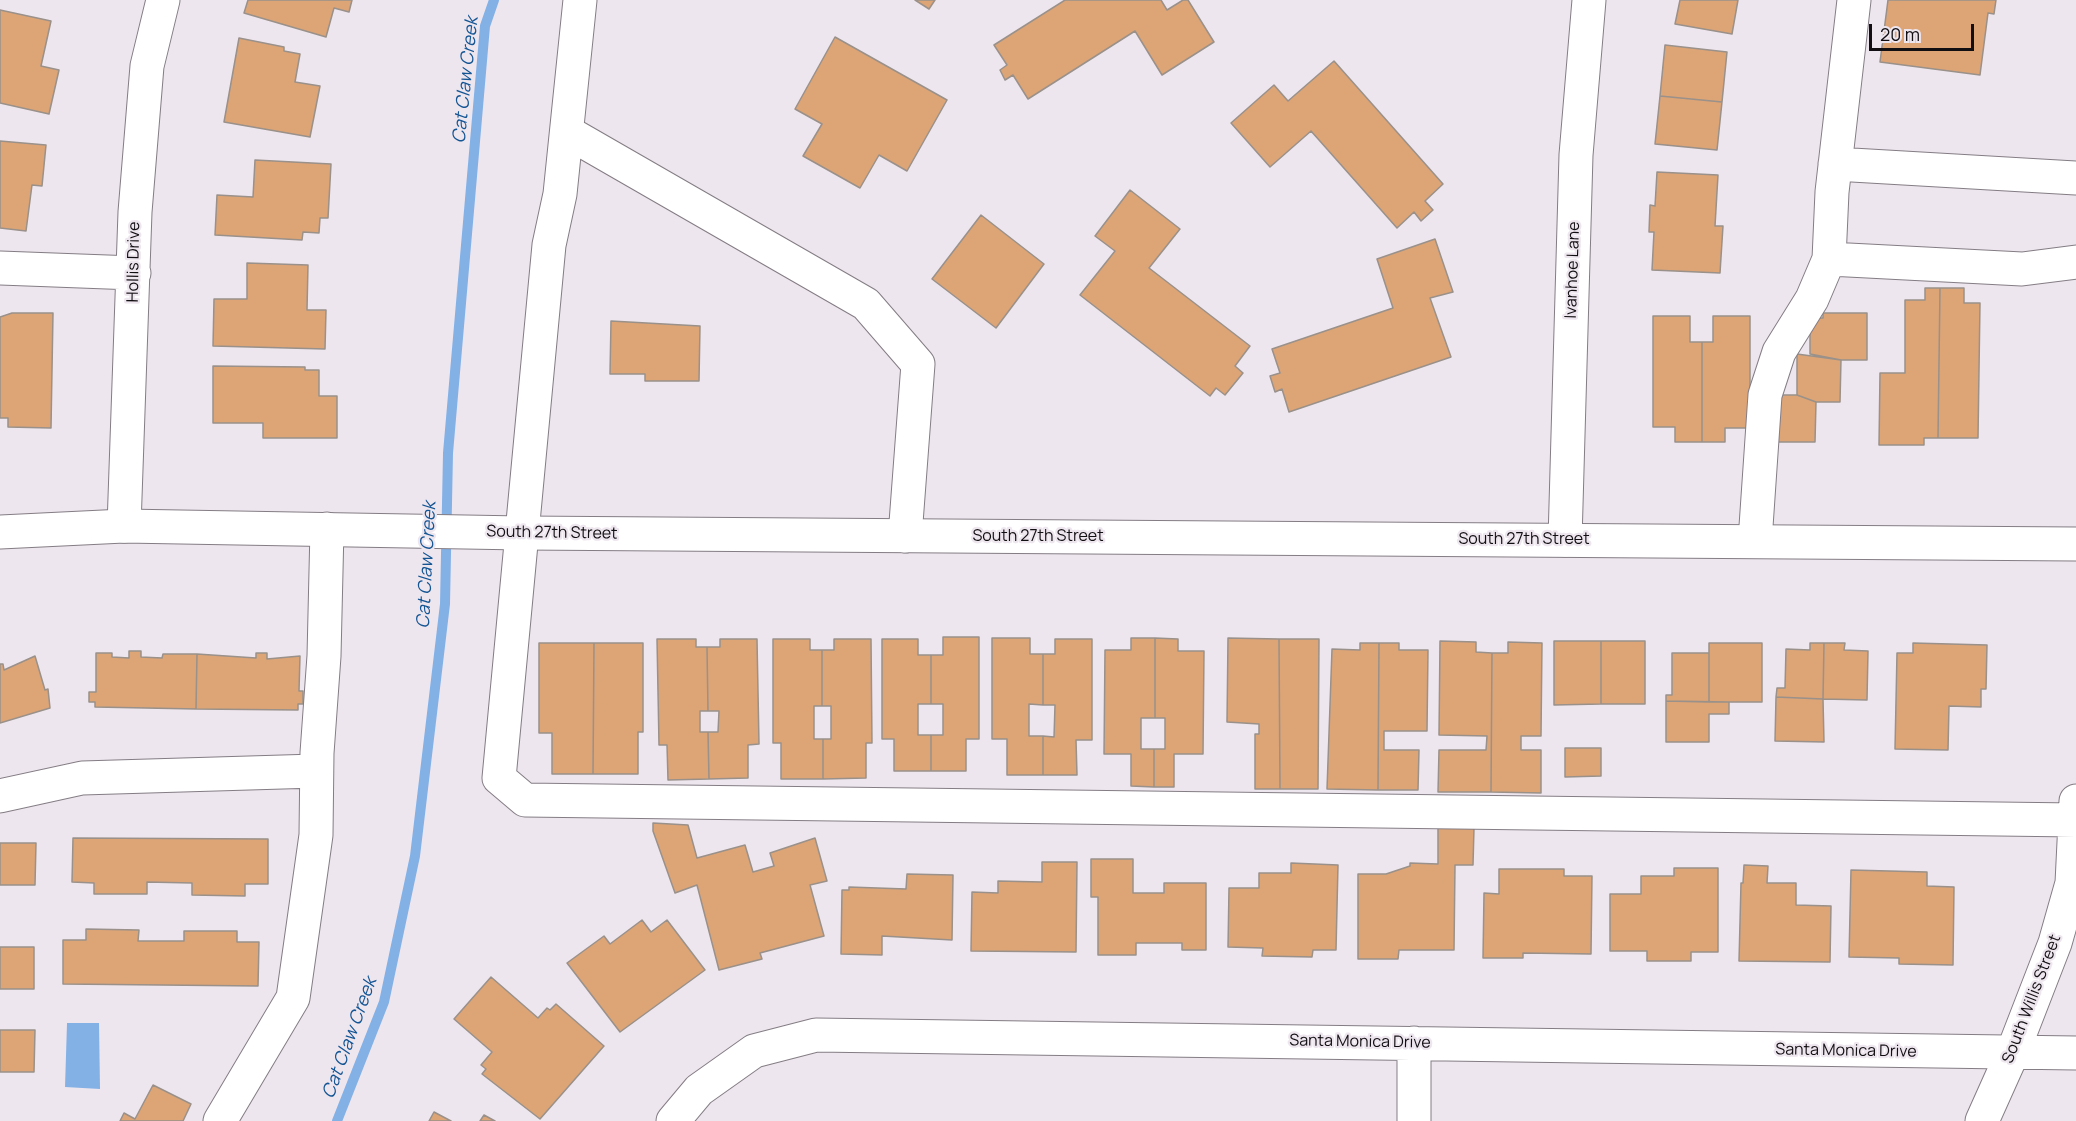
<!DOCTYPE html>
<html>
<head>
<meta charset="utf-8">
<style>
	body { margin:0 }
	#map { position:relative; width:2076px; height:1121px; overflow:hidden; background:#eee6ee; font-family:Manrope,sans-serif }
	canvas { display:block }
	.scale { position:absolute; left:1869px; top:24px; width:105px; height:27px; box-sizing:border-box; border:3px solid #120f12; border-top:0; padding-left:8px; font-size:18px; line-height:21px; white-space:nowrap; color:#120f12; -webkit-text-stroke:4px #eee6ee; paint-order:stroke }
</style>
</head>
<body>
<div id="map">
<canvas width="2076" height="1121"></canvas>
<div class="scale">20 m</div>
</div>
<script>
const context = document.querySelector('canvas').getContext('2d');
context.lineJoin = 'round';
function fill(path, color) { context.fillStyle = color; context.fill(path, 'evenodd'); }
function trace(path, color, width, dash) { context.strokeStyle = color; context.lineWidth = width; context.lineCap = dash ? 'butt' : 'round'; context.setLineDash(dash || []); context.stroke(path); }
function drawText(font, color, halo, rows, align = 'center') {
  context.font = font + ' Manrope,sans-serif'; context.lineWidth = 4.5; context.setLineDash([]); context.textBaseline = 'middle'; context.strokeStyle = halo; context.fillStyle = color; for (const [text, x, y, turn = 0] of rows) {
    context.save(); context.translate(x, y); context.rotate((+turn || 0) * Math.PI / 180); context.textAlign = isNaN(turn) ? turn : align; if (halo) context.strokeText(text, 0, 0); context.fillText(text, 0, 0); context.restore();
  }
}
fill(new Path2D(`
	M 67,1023 L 99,1023 L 100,1089 L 65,1087 Z`), '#83b1e6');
trace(new Path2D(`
	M 337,1121 L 384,1002 L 415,856 L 445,604 L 448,453 L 485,26 L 494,0`), '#83b1e6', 10);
const building = new Path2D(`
	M 248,0 L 352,0 L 349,12 L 334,8 L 326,37 L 244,13 Z
	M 915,0 L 935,0 L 929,9 Z
	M 1065,0 L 1161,0 L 1167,10 L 1183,0 L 1188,0 L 1214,42 L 1162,75 L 1135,31 L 1028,99 L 1013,75 L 1005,80 L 1000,70 L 1007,65 L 994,45 Z
	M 1680,0 L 1738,0 L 1732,34 L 1675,24 Z
	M 1888,0 L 1996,0 L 1994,14 L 1988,13 L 1980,75 L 1880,62 Z
	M 0,10 L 51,21 L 41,66 L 59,70 L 49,114 L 0,103 Z
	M 835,37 L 947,100 L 907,171 L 879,155 L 860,188 L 803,156 L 822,124 L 795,109 Z
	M 239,38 L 284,47 L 284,51 L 300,54 L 295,82 L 320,86 L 310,137 L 224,122 Z
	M 1665,45 L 1727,52 L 1722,102 L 1660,96 Z
	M 1334,61 L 1443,184 L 1425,201 L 1433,210 L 1421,221 L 1414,212 L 1397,228 L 1311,131 L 1270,167 L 1231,123 L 1274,85 L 1288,101 Z
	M 1660,96 L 1722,102 L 1717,150 L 1655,144 Z
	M 0,141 L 46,145 L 42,186 L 32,185 L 26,231 L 0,228 Z
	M 255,160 L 331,164 L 328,218 L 320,218 L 319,233 L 303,232 L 302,240 L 215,235 L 217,195 L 253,197 Z
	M 1657,172 L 1718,175 L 1715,226 L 1723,226 L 1720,273 L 1652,270 L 1654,232 L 1649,232 L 1650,205 L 1655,206 Z
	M 1130,190 L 1180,229 L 1149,268 L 1250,346 L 1235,366 L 1243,373 L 1225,395 L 1216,388 L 1210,396 L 1080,295 L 1115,251 L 1095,236 Z
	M 981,215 L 1044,264 L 996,328 L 932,279 Z
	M 1435,239 L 1453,292 L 1430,298 L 1451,357 L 1289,412 L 1282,389 L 1275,392 L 1270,376 L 1280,373 L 1272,349 L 1393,308 L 1377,259 Z
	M 247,263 L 308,265 L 307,310 L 326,310 L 325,349 L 213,346 L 214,299 L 247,299 Z
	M 1925,288 L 1940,288 L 1938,438 L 1924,438 L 1924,445 L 1879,445 L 1880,373 L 1905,373 L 1905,300 L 1925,300 Z
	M 1940,288 L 1964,288 L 1964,303 L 1980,303 L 1978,438 L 1938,438 Z
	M 12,313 L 53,313 L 51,428 L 8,427 L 8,418 L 0,418 L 0,317 Z
	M 1823,313 L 1867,313 L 1867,360 L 1841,360 L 1810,354 L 1810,318 L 1823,318 Z
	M 1653,316 L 1690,316 L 1690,342 L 1702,342 L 1702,442 L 1675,442 L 1675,427 L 1653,427 Z
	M 1713,316 L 1750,316 L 1750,428 L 1725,428 L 1725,442 L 1702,442 L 1702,342 L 1713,342 Z
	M 611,321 L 700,326 L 699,381 L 645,381 L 645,374 L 610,374 Z
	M 1797,354 L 1841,360 L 1840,402 L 1816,402 L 1797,395 Z
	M 213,366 L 305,367 L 305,370 L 319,370 L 319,396 L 337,396 L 337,438 L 263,438 L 263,423 L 213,423 Z
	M 1771,395 L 1797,395 L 1816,402 L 1815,442 L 1771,442 Z
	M 943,637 L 979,637 L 979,739 L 966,739 L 966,771 L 931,771 L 931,735 L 943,735 L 943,704 L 931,704 L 931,655 L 943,655 Z
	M 992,638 L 1030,638 L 1030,654 L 1043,654 L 1043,705 L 1029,704 L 1029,736 L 1043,736 L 1043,775 L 1007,775 L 1007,739 L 992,739 Z
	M 1131,638 L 1155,638 L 1155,718 L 1141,718 L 1141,749 L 1154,749 L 1154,787 L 1131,786 L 1131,754 L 1104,754 L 1105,650 L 1131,650 Z
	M 1155,638 L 1178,639 L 1178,651 L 1204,651 L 1203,754 L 1174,754 L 1174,787 L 1154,787 L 1154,749 L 1165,749 L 1165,718 L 1155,718 Z
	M 1228,638 L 1279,639 L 1280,789 L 1255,789 L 1255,734 L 1259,734 L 1259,724 L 1227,722 Z
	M 657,639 L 696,639 L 696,647 L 707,647 L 708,711 L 700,711 L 700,732 L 708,732 L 709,779 L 668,780 L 667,745 L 659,745 Z
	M 720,639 L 757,639 L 759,744 L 748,745 L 748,778 L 709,779 L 708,732 L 718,732 L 719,711 L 708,711 L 707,647 L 720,647 Z
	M 773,639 L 810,639 L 810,650 L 822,650 L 822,706 L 814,706 L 814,739 L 823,739 L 823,779 L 781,779 L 781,743 L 773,743 Z
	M 834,639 L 871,639 L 872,743 L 866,743 L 866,778 L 823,779 L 823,739 L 831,739 L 831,706 L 822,706 L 822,650 L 834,650 Z
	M 882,639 L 918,639 L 918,655 L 931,655 L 931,704 L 918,704 L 918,735 L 931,735 L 931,771 L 894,771 L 894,739 L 882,739 Z
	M 1055,639 L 1092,639 L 1092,740 L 1076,740 L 1077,775 L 1043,775 L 1043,736 L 1054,737 L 1055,705 L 1043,705 L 1043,654 L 1055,654 Z
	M 1279,639 L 1319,639 L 1318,789 L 1280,789 Z
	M 1440,641 L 1476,642 L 1476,652 L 1492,653 L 1491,792 L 1438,792 L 1439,750 L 1486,750 L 1487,736 L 1439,735 Z
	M 1554,641 L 1601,641 L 1601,704 L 1554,705 Z
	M 1601,641 L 1645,641 L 1645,704 L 1601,704 Z
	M 1508,642 L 1542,643 L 1541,736 L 1521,736 L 1521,750 L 1541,750 L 1541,793 L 1491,792 L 1492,653 L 1508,653 Z
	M 539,643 L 594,643 L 593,774 L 552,774 L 552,733 L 539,733 Z
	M 594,643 L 643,643 L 643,732 L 638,732 L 638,774 L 593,774 Z
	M 1360,643 L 1379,643 L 1378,790 L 1327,789 L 1332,649 L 1360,650 Z
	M 1379,643 L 1399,643 L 1399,650 L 1428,650 L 1427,731 L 1384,731 L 1384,750 L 1419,750 L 1418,790 L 1378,790 Z
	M 1709,643 L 1762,643 L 1762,702 L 1709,702 Z
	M 1810,643 L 1824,643 L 1823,699 L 1776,697 L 1777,688 L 1785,688 L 1786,649 L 1810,650 Z
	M 1824,643 L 1845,643 L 1844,650 L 1868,651 L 1867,700 L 1823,699 Z
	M 1913,643 L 1987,645 L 1986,689 L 1981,689 L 1981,707 L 1949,706 L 1948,750 L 1895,749 L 1897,653 L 1913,653 Z
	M 129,651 L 141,651 L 141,657 L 162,658 L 163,654 L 197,654 L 196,709 L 95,707 L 95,702 L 89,702 L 89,692 L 96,692 L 96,653 L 112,653 L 112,657 L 129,658 Z
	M 256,653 L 267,653 L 267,659 L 300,656 L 299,691 L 303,691 L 303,704 L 298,704 L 298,710 L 196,709 L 197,654 L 256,658 Z
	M 1672,653 L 1709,653 L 1709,702 L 1666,701 L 1666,695 L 1672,695 Z
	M 35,656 L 45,690 L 48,689 L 50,708 L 0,723 L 0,664 L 3,664 L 4,670 Z
	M 1776,697 L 1823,699 L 1824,742 L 1775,741 Z
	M 1666,701 L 1729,702 L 1729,714 L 1709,714 L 1709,742 L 1666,742 Z
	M 1565,748 L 1601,748 L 1601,776 L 1565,777 Z
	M 653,823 L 688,825 L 697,858 L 745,845 L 753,872 L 774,866 L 770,853 L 815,838 L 827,881 L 810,885 L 824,936 L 760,953 L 762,959 L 719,970 L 697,885 L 675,893 L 653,831 Z
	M 1438,828 L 1474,828 L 1473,865 L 1455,865 L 1454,950 L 1399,950 L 1398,959 L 1358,959 L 1358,874 L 1386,874 L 1410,866 L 1410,863 L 1438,864 Z
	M 73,838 L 268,839 L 268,884 L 245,884 L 245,896 L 192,895 L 192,883 L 147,882 L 147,894 L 94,894 L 94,883 L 72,882 Z
	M 0,843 L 36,843 L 35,885 L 0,885 Z
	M 1091,859 L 1133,859 L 1133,893 L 1164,893 L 1164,883 L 1206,883 L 1206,950 L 1182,950 L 1182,943 L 1136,943 L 1136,955 L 1098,955 L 1098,897 L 1091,897 Z
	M 1042,862 L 1077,862 L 1076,952 L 971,951 L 972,892 L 998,893 L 998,881 L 1042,882 Z
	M 1291,863 L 1338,865 L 1336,950 L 1313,950 L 1312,957 L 1262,956 L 1263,948 L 1228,947 L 1229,888 L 1259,888 L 1259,873 L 1291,873 Z
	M 1744,865 L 1768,866 L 1767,883 L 1796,883 L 1796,905 L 1831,906 L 1830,962 L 1739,961 L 1741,883 L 1743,883 Z
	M 1674,868 L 1718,868 L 1718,952 L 1691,952 L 1691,961 L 1647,961 L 1647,951 L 1610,951 L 1610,894 L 1641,894 L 1641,876 L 1674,876 Z
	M 1499,869 L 1564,869 L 1564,876 L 1592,876 L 1591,954 L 1523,953 L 1523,958 L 1483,958 L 1484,893 L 1499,894 Z
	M 1851,870 L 1927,872 L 1927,886 L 1954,887 L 1953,965 L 1899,964 L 1899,958 L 1849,957 Z
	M 907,874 L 953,875 L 952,940 L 882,936 L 882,955 L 841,954 L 842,890 L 849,890 L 849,887 L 906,889 Z
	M 642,920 L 651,932 L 667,920 L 705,970 L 620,1032 L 567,963 L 604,936 L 610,944 Z
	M 86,929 L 139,930 L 138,941 L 184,941 L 184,931 L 237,931 L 237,942 L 259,942 L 258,986 L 63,984 L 63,940 L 86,940 Z
	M 0,947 L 34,947 L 34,989 L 0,989 Z
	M 491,977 L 538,1018 L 547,1008 L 550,1010 L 556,1004 L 604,1046 L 540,1119 L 482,1074 L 486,1069 L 481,1065 L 492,1052 L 454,1019 Z
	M 0,1030 L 35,1030 L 34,1072 L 0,1072 Z
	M 153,1085 L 191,1104 L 183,1121 L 120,1121 L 124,1113 L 135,1119 Z
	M 434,1112 L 451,1121 L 429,1121 Z
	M 484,1115 L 495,1121 L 480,1121 Z`);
fill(building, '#dda476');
trace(building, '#99918a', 1.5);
const minor = new Path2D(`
	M 580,0 L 560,194 L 549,245 L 499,778 L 525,800 L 2076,820
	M 567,132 L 866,304 L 918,364 L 905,536
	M 1835,164 L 2076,178
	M 1829,259 L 2022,269 L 2076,262
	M 0,268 L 134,273
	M 124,526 L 135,212 L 147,66 L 163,0
	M 1565,540 L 1576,155 L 1589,0
	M 1755,541 L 1765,395 L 1779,352 L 1812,299 L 1829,259 L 1832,192 L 1854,0
	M 0,796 L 82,778 L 316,771
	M 220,1121 L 293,998 L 316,835 L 317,753 L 324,656 L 327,529
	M 673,1121 L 699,1090 L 754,1051 L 816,1035 L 2076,1053
	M 1414,1121 L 1414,1043
	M 1982,1121 L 2012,1054 L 2055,943 L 2072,883 L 2076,801`);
const major = new Path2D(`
	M 0,532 L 124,526 L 522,533 L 2076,544`);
trace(minor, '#847d84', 35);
trace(major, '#847d84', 35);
trace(minor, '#fff', 33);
trace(major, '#fff', 33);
drawText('16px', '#120f12', '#eee6ee', [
	["Hollis Drive",134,262,-89],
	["Ivanhoe Lane",1573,270,-88],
	["South 27th Street",552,533,1],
	["South 27th Street",1038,537],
	["South 27th Street",1524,540],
	["South Willis Street",2032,999,-69],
	["Santa Monica Drive",1360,1042,1],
	["Santa Monica Drive",1846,1051,1]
]);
drawText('italic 18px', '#145594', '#eee6ee', [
	["Cat Claw Creek",466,80,-84],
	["Cat Claw Creek",427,565,-87],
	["Cat Claw Creek",350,1038,-70]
]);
</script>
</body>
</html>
